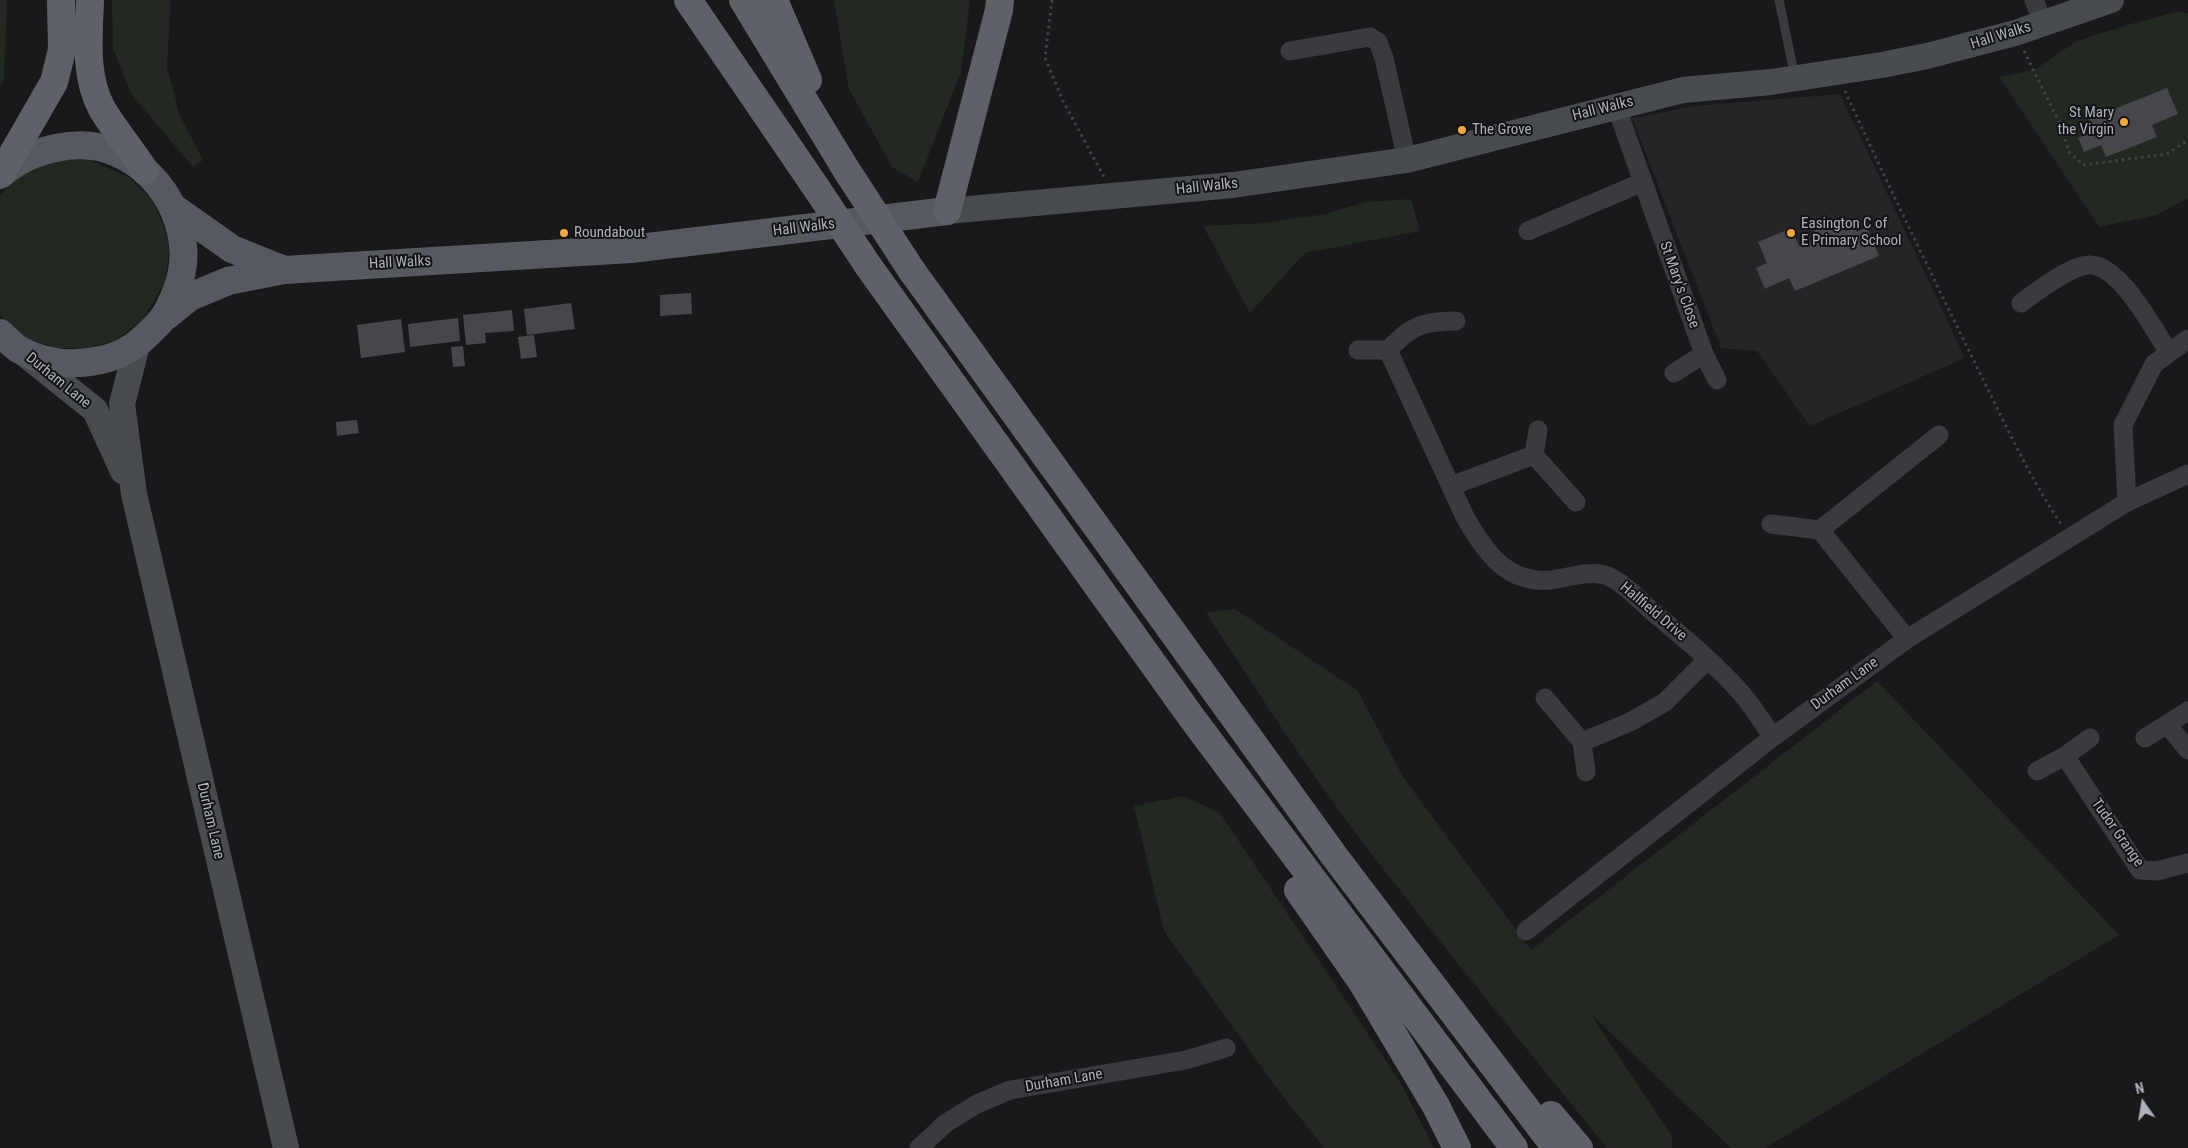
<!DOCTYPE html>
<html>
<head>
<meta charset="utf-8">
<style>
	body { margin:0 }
	#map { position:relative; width:2188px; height:1148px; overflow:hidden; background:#19191b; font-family:"Roboto Condensed",sans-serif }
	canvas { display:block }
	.north { position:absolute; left:2118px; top:1078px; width:50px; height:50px; -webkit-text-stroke:4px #141416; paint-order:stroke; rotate:347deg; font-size:14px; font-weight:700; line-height:20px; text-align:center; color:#acb1bb }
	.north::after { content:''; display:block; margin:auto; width:18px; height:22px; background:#acb1bb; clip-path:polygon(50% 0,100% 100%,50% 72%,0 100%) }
</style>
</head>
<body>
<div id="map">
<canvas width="2188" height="1148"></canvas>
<div class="north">N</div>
</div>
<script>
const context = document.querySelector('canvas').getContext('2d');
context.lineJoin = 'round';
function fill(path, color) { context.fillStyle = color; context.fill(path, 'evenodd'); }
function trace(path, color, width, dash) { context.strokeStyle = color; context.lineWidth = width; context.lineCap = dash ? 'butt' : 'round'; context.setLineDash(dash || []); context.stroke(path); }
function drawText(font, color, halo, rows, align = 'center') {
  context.font = font + ' "Roboto Condensed",sans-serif'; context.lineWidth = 4; context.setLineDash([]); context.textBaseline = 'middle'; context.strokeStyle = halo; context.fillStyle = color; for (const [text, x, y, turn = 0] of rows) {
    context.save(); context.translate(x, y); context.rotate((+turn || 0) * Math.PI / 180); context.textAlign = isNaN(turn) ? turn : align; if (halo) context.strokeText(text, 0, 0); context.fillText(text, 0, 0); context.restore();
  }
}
fill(new Path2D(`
	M 1840,94 L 1965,358 L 1810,426 L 1757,351 L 1721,348 L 1632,118 L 1695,106 Z`), '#252528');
fill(new Path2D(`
	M 0,0 L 7,0 L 4,78 L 0,87 Z
	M 112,0 L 171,0 L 167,67 L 180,116 L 203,160 L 193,167 L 132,95 L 113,48 Z
	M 834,0 L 970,0 L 961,72 L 918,182 L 892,167 L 849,89 Z
	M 2176,12 L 2188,13 L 2188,198 L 2157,215 L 2099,227 L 1999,77 L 2034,70 L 2077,41 L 2131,24 Z
	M 56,160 L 90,160 L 129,177 L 152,200 L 166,232 L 169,252 L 165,282 L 141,322 L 114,341 L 89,348 L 57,348 L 29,339 L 7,324 L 0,315 L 0,195 L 22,173 Z
	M 1411,199 L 1420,231 L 1305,253 L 1250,313 L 1203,226 L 1264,223 L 1326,214 L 1365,202 Z
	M 1235,609 L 1358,691 L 1403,777 L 1531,950 L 1877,681 L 2119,935 L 1765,1148 L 1731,1148 L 1590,1013 L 1672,1136 L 1672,1148 L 1607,1148 C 1523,1044 1438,941 1357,835 C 1303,763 1255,687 1206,613 Z
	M 1183,796 L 1220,813 L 1400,1082 L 1434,1148 L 1324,1148 L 1278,1090 L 1164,931 L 1134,806 Z`), '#212921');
fill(new Path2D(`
	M 2167,88 L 2178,114 L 2152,125 L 2157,137 L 2106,157 L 2101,145 L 2084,152 L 2078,138 L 2094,131 L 2089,119 Z
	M 1840,218 L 1846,231 L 1855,228 L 1857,232 L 1867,227 L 1879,256 L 1795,291 L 1789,278 L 1765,289 L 1756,268 L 1767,263 L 1758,242 L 1792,228 L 1799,246 L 1818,239 L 1814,230 Z
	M 691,293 L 692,314 L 660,316 L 660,295 Z
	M 571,303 L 575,329 L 527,335 L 524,309 Z
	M 512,310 L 514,331 L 485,333 L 486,343 L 466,345 L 463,315 Z
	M 458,318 L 460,341 L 410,347 L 408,324 Z
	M 401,319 L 405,352 L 361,358 L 357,325 Z
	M 534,335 L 537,357 L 521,359 L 518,337 Z
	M 463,346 L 465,366 L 453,367 L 451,347 Z
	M 357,420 L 359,433 L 337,436 L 336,422 Z`), '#46474b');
trace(new Path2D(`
	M 1052,0 L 1045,58 L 1063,101 L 1104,177
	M 2024,51 L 2062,128 L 2069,152 L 2083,165 L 2167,154 L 2188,140
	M 1845,91 C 1886,181 1929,269 1972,357 C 2000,413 2026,472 2061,524`), '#404347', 3, [2.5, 4]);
trace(new Path2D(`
	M 1779,0 L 1795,77`), '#3a3b40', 9);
trace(new Path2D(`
	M 2034,0 L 2043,23
	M 1290,51 L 1370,37 L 1378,42 L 1384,58 L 1407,160
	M 1616,106 L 1704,354 L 1674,373
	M 1528,231 L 1643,182
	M 2021,303 C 2036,292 2070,266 2088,265 C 2119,262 2154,330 2169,353
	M 1358,350 L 1388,350 C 1411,326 1422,321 1456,321
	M 1388,350 L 1465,517 C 1485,552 1509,588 1557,579 C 1574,576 1595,569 1612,578 C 1627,586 1640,601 1653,612 C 1684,638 1716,664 1742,694 C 1753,707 1763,723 1773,737
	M 1704,354 L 1717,380
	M 1538,430 L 1534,455 L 1576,502
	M 1451,486 L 1534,455
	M 2127,502 L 2123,425 L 2154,364 L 2188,339
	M 1771,524 L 1820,530 L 1939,435
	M 1820,530 L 1907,639
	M 1545,698 L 1582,742 L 1586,772
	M 2167,724 L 2188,750
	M 2145,738 L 2188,711
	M 1582,742 L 1630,722 L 1665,702 L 1707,660
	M 2065,756 L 2140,870 L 2157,871 L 2188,863
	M 2037,771 L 2065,756 L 2090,738
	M 1526,931 L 1773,737 L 1907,639 L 2127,502 L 2188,474
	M 919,1148 L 946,1123 L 977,1104 L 1010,1090 L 1186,1060 L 1226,1048`), '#3a3b40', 19);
trace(new Path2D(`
	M 947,211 L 1233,185 L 1407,160 L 1683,90 L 1771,82 L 1882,65 L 1927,56 L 2015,33 L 2111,0
	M 137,345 L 122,404 L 134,494 L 286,1148
	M 25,354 L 95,410 L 123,471`), '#484b50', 26);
trace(new Path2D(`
	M 0,175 C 30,149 80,136 117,153 C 169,175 198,240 176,292 C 170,306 166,317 155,327 C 139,344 124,355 101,360 C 74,366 46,364 20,350 C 13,346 6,338 0,333
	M 174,208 L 232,249 L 284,270
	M 165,317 L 190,297 L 228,281 L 284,270 L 631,249 L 947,211`), '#56595f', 28);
trace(new Path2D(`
	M 90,0 C 89,36 84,74 101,107 C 112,127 132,150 145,171
	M 688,0 L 817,189
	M 743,0 L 847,171
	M 774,0 L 808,80
	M 1,174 L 54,82 L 62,50 L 61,0
	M 947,211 L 999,10 L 1000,0
	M 869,267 L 1192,718 L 1514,1148
	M 912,271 L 1335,857 L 1556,1148
	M 1298,890 L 1362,982 L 1436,1106 L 1457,1148
	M 1551,1115 L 1579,1148`), '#5e6268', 28);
trace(new Path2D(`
	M 847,171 L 912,271
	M 817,189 L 869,267`), '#5e6268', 28);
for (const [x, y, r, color] of [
	[2124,122,5,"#f0a73c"],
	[1462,130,5,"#f0a73c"],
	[564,233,5,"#f0a73c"],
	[1791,233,5,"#f0a73c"]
]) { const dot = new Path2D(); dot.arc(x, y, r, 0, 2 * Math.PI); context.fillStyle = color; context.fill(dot); trace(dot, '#141416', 2); }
drawText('15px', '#acb1bb', '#141416', [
	["Hall Walks",2001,36,-17],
	["Hall Walks",1603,109,-14],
	["Hall Walks",1207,187,-6],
	["Hall Walks",804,228,-7],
	["Hall Walks",400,263,-3],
	["St Mary's Close",1679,285,70],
	["Durham Lane",58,381,39],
	["Hallfield Drive",1653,612,40],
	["Durham Lane",1845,684,-36],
	["Durham Lane",210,821,77],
	["Tudor Grange",2117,833,55],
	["Durham Lane",1064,1081,-10]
]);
drawText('15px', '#acb1bb', '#141416', [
	["St Mary",2114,113,"right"],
	["the Virgin",2114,130,"right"],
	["The Grove",1472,130],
	["Easington C of",1801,224],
	["E Primary School",1801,241],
	["Roundabout",574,233]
], 'left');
</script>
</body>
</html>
